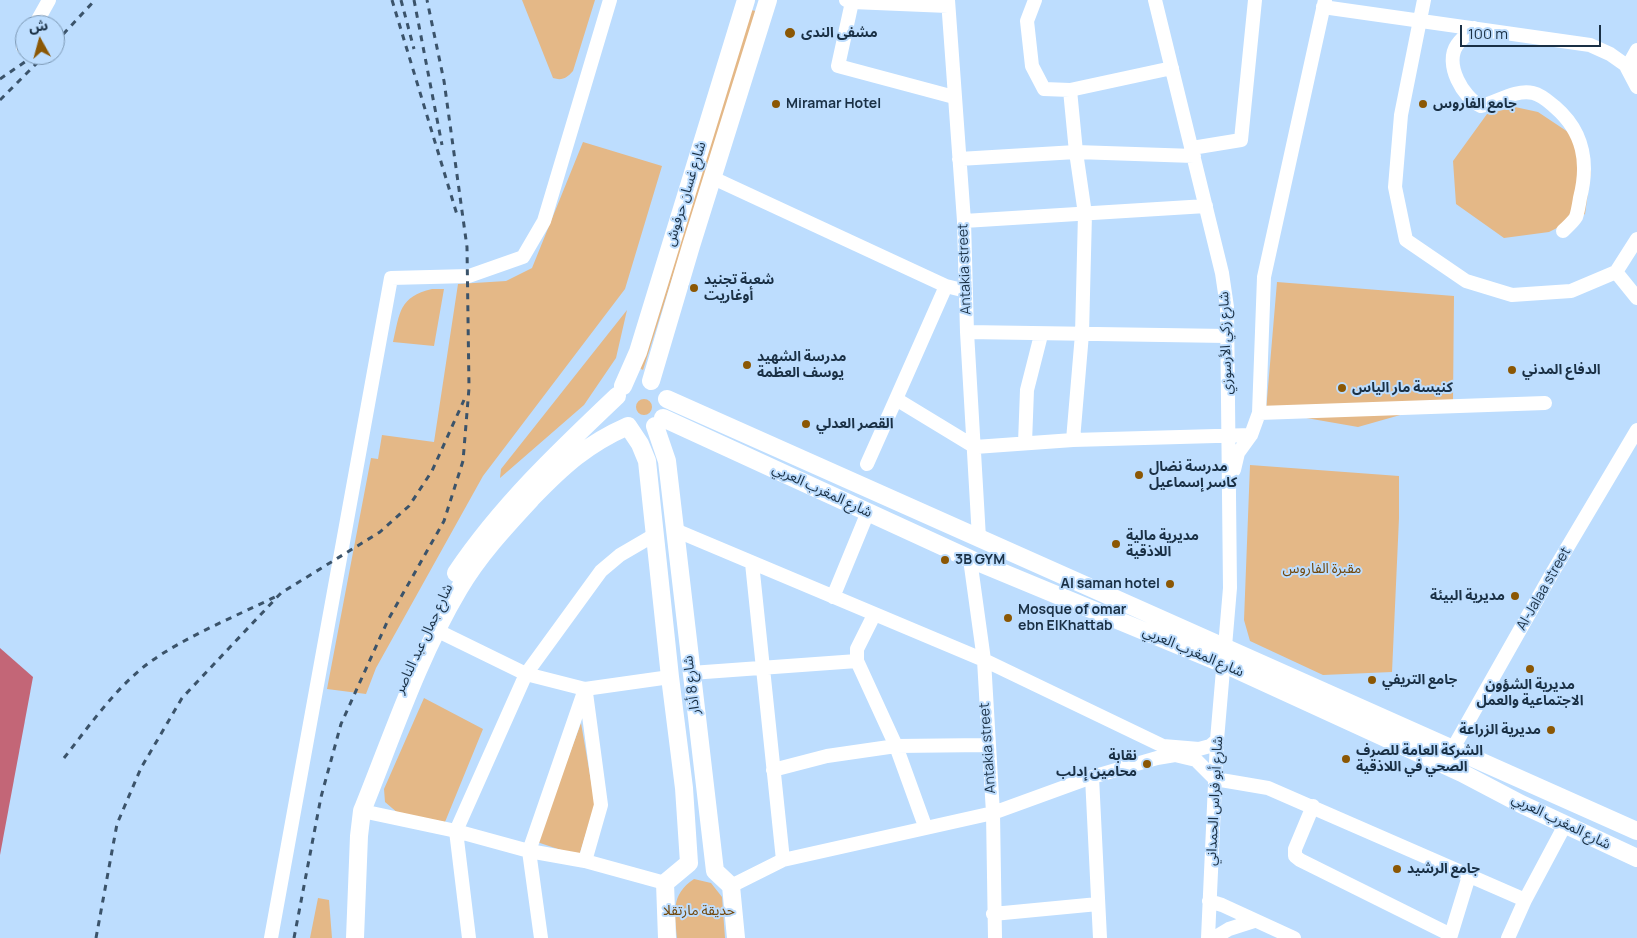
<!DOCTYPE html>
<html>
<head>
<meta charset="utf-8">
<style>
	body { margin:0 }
	#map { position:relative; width:1637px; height:938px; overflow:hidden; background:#bdddfe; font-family:Manrope,"Noto Sans Arabic",sans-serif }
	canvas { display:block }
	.north { position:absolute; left:15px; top:15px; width:50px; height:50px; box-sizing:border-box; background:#bdddfe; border:1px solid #7c98b4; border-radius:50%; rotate:353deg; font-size:14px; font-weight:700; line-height:20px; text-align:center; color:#1a3045 }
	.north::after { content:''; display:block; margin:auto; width:18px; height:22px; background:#8b5704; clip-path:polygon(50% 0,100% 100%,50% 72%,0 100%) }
	.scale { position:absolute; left:1460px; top:25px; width:141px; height:22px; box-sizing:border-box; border:2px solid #1a3045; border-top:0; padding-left:6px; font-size:15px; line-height:18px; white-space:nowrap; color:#1a3045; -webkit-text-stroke:4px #bdddfe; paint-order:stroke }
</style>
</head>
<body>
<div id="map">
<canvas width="1637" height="938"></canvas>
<div class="north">ش</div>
<div class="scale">100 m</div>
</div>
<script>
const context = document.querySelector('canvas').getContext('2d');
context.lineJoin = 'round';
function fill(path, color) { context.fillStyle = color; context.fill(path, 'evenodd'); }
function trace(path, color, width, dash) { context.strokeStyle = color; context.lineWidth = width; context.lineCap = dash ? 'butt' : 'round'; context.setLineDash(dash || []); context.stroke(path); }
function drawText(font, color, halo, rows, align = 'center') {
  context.font = font + ' Manrope,"Noto Sans Arabic",sans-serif'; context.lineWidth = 4; context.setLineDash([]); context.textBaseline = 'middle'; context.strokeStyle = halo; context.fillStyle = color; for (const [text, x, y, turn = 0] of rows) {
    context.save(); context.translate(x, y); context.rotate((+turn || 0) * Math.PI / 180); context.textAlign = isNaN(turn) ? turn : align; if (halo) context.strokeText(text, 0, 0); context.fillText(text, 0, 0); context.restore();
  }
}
fill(new Path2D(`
	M 522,0 L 595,0 L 573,71 C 567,78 562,81 553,78 Z
	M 751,10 L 756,11 L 756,15 L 643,370 L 639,368 Z
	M 1515,107 L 1538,112 L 1571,134 L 1591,171 L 1585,214 L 1549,232 L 1504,238 L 1456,204 L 1453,161 L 1487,114 Z
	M 583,142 L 662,166 L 625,289 L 483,476 L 376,668 L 366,694 L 327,689 L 371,458 L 378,459 L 382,435 L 434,442 L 458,284 L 506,281 L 532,268 Z
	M 1277,282 L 1454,296 L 1453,400 L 1358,427 L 1266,411 Z
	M 432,289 L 444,289 L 434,346 L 393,342 C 400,312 399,297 432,289 Z
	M 627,310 L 616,358 L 584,405 L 500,478 L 501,469 Z
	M636 407a8 8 0 1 1 16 0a8 8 0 1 1-16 0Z
	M 1250,465 L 1399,476 L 1399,518 L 1392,672 L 1323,675 L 1250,641 L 1244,620 Z
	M 424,698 L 483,729 L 445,822 L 399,814 L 385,802 L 384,789 Z
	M 581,723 L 595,804 L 579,856 L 537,842 Z
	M 694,879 L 711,883 L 722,897 L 725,938 L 677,938 C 675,913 670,895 694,879 Z
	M 318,898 L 329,900 L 332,938 L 310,938 Z`), '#e4b887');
fill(new Path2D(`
	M 0,648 L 33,677 L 0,855 Z`), '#c36677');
trace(new Path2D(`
	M 846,0 L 852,2 L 948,6
	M 948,0 L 964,221 L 967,332 L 979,538
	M 1035,0 L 1027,21 L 1032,66 L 1044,89 L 1070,90 L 1076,152 L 1085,214 L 1082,334 L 1073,440
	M 1155,0 L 1222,273 L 1227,307 L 1230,588 L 1217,740 L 1208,938
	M 1424,0 L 1401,115 L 1395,187 L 1406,240 L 1466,281 L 1512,295 L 1571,291 L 1616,272 L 1637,239
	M 852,2 L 838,66 L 954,97
	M 1323,7 L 1590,45 L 1610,54 L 1637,73
	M 35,25 L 49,0
	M 1474,28 C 1468,33 1461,39 1457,45 C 1444,64 1463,98 1481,106 C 1497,102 1516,89 1533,93 C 1542,95 1549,102 1555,107 C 1584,132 1589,163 1580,198 C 1579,204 1578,211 1576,217 C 1573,222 1567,227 1563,231
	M 23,47 L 25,43
	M 1637,50 L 1627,68 L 1637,87
	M 1070,90 L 1172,68
	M 1192,148 L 1241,140 L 1255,0
	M 959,159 L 1076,152 L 1194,156
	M 713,178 L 946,286 L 966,291
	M 964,221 L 1206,206
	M 1616,272 L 1637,298
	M 967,332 L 1227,336
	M 896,399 L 946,286
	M 1259,413 L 1545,403
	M 1025,443 L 1027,390 L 1041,335
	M 867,464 L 896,399 L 975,447 L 1073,440 L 1251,435
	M 1234,470 L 1238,453 L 1251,435 L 1259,413 L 1264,277 L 1325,0
	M 675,530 L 984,660 L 1163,746 L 1199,749 L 1210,746 L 1217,740
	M 970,559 L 984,660 L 993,813 L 995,938
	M 752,563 L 783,860
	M 833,597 L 868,512
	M 874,615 L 857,649 L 857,661 L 896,746 L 925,826
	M 436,630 L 526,674 L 585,689 L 670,677
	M 691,673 L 857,661
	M 1452,750 L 1551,575 L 1637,430
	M 773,770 L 827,756 L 896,746 L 987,745
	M 1092,777 L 1100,938
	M 1313,806 L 1295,849 L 1295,856 L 1300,860 L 1451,935
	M 362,811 L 456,831 L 529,851 L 585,861 L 665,883
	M 585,861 L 601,805 L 586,693
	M 731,886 L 783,860 L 993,813 L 1092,777 L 1157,758 L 1175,755 L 1196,760 L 1215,779 L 1268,788 L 1525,900
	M 1209,901 L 1222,905 L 1294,938
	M 993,914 L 1098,904
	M 271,938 L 391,278 L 469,276 L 523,257 L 544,221 L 610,0
	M 469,938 L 456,831 L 526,674 L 601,571 L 620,555 L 656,534
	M 541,938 L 529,851 L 585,689
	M 1214,938 L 1229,929 L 1254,921
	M 1450,938 L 1469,876
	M 1508,938 L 1525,900 L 1565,825`), '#fff', 14);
trace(new Path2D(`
	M 651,381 L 691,246 L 768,0
	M 623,386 L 638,352 L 746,0
	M 667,399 L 1637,831
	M 663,418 L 970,559 L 1233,668 L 1462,773 L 1521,804 L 1637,858
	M 655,426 L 667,461 L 715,871 L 731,886 L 736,938
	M 456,573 C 501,506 559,451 617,396
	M 355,938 L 359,836 L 362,811 C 392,737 418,658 459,589 C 478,556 506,526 532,498 C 563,466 587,444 628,426 L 640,444 L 647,461 L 670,677 L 684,788 L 689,863 L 665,883 L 667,938`), '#fff', 18);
trace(new Path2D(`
	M 392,0 L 458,218
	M 401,0 L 414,49
	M 414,0 L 442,145
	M 55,43 L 95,0
	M 0,79 L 35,55
	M 0,100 L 45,55
	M 64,758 C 90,725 116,687 150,662 C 185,637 236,616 275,597
	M 96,938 L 117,824 L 141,768 L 182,698 L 281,593 L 380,532 L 409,506 L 432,471 L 464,400
	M 294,938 L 321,797 L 341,724 L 388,620 L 444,521 L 463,461 L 469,388 L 467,247 L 444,81 L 427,0`), '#3b536a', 3, [6, 6]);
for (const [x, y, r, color] of [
	[790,33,6,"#8b5704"],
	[776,104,5,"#8b5704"],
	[1423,104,5,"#8b5704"],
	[694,288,5,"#8b5704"],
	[747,365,5,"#8b5704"],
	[1512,370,5,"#8b5704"],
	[1342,388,5,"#8b5704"],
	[806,424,5,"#8b5704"],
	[1139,475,5,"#8b5704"],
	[1116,544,5,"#8b5704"],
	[945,560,5,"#8b5704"],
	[1170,584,5,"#8b5704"],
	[1515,596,5,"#8b5704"],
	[1008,618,5,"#8b5704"],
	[1530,669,5,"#8b5704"],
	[1372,680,5,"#8b5704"],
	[1551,730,5,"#8b5704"],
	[1346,759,5,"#8b5704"],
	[1147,764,5,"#8b5704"],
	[1397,869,5,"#8b5704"]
]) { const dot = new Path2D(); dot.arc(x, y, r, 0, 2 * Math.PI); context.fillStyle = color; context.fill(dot); trace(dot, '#bdddfe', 2); }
drawText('bold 14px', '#1a3045', '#bdddfe', [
	["مشفى الندى",801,33],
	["Miramar Hotel",786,104],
	["جامع الفاروس",1433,104],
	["شعبة تجنيد",704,280],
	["أوغاريت",704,296],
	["مدرسة الشهيد",757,357],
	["يوسف العظمة",757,373],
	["الدفاع المدني",1522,370],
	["كنيسة مار الياس",1352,388],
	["القصر العدلي",816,424],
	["مدرسة نضال",1149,467],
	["كاسر إسماعيل",1149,483],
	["مديرية مالية",1126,536],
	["اللاذقية",1126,552],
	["3B GYM",955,560],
	["Al saman hotel",1160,584,"right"],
	["مديرية البيئة",1505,596,"right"],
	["Mosque of omar",1018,610],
	["ebn ElKhattab",1018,626],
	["جامع التريفي",1382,680],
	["مديرية الشؤون",1530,685,"center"],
	["الاجتماعية والعمل",1530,701,"center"],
	["مديرية الزراعة",1541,730,"right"],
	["الشركة العامة للصرف",1356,751],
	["الصحي في اللاذقية",1356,767],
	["نقابة",1137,756,"right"],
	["محامين إدلب",1137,772,"right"],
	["جامع الرشيد",1407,869]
], 'left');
drawText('14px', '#1a3045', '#bdddfe', [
	["شارع غسان حرفوش",686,194,-73],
	["Antakia street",965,269,-92],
	["شارع زكي الأرسوزي",1226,343,-92],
	["شارع المغرب العربي",822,491,25],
	["Al-Jalaa street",1544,589,-60],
	["شارع جمال عبد الناصر",424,639,-65],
	["شارع المغرب العربي",1193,652,23],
	["شارع 8 أذار",692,685,-97],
	["Antakia street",988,748,-94],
	["شارع أبو فراس الحمداني",1215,801,-87],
	["شارع المغرب العربي",1561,822,26]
]);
drawText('14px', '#71470b', '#bdddfe', [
	["مقبرة الفاروس",1322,569],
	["حديقة مارتقلا",699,911]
]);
</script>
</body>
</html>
